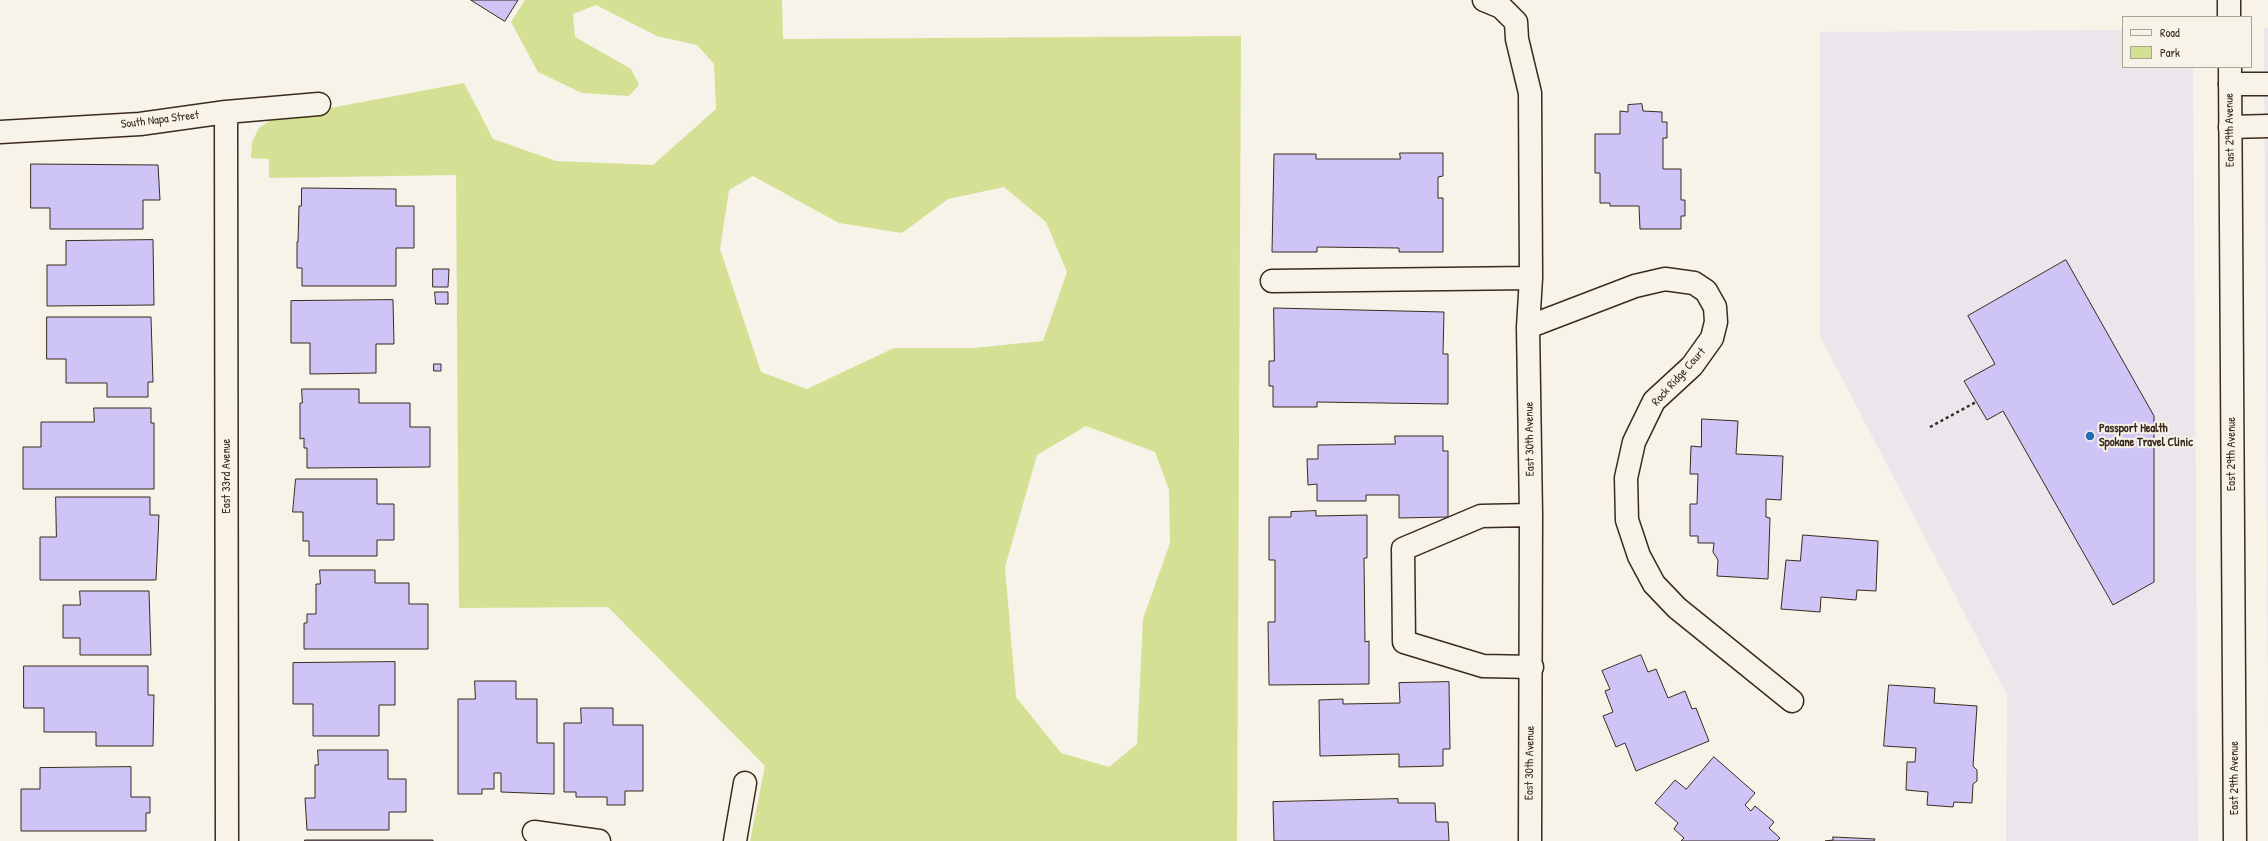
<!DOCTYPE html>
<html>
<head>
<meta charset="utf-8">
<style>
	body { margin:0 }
	#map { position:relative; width:2268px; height:841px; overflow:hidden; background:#f7f3e8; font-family:"Patrick Hand",sans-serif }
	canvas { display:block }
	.legend { position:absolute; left:2122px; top:16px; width:130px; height:52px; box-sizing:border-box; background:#f7f3e8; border:1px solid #aca397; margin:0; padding:5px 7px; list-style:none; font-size:12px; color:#3b2a1e }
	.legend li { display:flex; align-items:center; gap:8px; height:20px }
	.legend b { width:20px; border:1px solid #aca397 }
</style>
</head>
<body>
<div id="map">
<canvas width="2268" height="841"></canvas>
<ul class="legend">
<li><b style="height:5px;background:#f7f3e8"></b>Road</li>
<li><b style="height:11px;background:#d4e194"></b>Park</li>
</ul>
</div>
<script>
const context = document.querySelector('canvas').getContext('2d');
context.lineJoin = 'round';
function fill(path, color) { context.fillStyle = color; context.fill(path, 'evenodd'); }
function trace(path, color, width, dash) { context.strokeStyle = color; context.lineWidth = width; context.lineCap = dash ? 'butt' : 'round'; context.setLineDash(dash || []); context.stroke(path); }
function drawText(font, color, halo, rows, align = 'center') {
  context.font = font + ' "Patrick Hand",sans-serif'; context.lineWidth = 4; context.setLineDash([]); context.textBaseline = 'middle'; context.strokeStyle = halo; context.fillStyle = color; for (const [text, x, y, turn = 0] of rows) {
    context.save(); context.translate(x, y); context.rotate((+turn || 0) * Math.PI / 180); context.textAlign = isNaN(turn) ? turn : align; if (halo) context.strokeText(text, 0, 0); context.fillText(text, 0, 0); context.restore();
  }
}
fill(new Path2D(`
	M 2264,28 L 2268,28 L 2268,726 Z
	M 2123,30 L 2123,67 L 2193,67 L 2198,841 L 2006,841 L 2007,695 L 1820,336 L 1820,32 Z`), '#ebe5ec');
fill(new Path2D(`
	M 525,0 L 782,0 L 783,39 L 1241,36 L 1237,841 L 750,841 L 765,766 L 608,607 L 459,608 L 456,175 L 269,178 L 269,159 L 251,158 L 252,142 L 259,128 L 278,115 L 314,111 L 464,83 L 493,139 L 556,161 L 653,165 L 716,109 L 714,64 L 697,45 L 657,36 L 596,5 L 573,14 L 575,37 L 631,69 L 639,85 L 629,96 L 582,93 L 538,72 L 511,22 ZM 753,176 L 839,223 L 902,233 L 948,199 L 1004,187 L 1046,222 L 1067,272 L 1043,341 L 973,348 L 894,348 L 807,389 L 761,372 L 720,249 L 729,190 ZM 1086,426 L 1155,452 L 1169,490 L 1170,543 L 1143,619 L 1137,744 L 1109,767 L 1061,753 L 1016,697 L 1005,567 L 1037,455 Z`), '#d4e194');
const building = new Path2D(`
	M 471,0 L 518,0 L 505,21 Z
	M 1642,104 L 1643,111 L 1662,112 L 1662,122 L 1667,122 L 1667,138 L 1663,138 L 1663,169 L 1681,169 L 1681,200 L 1685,200 L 1685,216 L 1681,216 L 1681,229 L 1640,229 L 1639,206 L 1610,206 L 1610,203 L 1600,203 L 1600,173 L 1595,173 L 1595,134 L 1620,134 L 1620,111 L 1628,112 L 1628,105 Z
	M 1400,153 L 1443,153 L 1443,176 L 1438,177 L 1438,198 L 1443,198 L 1443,252 L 1399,252 L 1399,248 L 1317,247 L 1317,252 L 1272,252 L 1274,154 L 1316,154 L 1316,159 L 1400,159 Z
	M 31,164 L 158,165 L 160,200 L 143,200 L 143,229 L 50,229 L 50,208 L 31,208 Z
	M 302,188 L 396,189 L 396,206 L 414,206 L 414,248 L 396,248 L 396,286 L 302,286 L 302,268 L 297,268 L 297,242 L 298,242 L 299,206 L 301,206 Z
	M 153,240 L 154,305 L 47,306 L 47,265 L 66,265 L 66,241 Z
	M 2066,260 L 2154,416 L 2154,582 L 2113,605 L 2003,411 L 1987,420 L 1964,381 L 1995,364 L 1968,316 Z
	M 433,269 L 449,269 L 448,287 L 433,287 Z
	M 435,292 L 448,292 L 448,304 L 436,304 Z
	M 393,300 L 394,344 L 376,344 L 376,373 L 310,374 L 310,343 L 291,343 L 291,301 Z
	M 1274,308 L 1444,312 L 1443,354 L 1448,354 L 1448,404 L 1317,402 L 1317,407 L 1273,407 L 1273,386 L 1269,386 L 1269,361 L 1274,361 Z
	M 47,317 L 151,317 L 153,382 L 148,382 L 148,397 L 107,397 L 107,383 L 66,383 L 66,359 L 47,359 Z
	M 434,364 L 441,364 L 441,371 L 434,371 Z
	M 302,389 L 359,389 L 359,403 L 410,403 L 410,427 L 430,427 L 430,467 L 307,468 L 307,448 L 304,448 L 304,438 L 300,439 L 300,403 L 302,403 Z
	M 94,408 L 151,408 L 151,423 L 154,423 L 154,489 L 23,489 L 23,447 L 41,447 L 41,422 L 94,422 Z
	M 1702,419 L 1738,421 L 1736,454 L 1783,456 L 1781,500 L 1766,499 L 1766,517 L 1770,518 L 1768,579 L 1717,576 L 1718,560 L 1713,552 L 1714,543 L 1698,543 L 1698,536 L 1690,536 L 1690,504 L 1697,504 L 1698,474 L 1690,474 L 1691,446 L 1701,447 Z
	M 1395,436 L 1443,436 L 1443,451 L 1448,451 L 1448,517 L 1399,518 L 1399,495 L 1366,495 L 1366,501 L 1317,501 L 1317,484 L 1308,485 L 1307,459 L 1318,459 L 1318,445 L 1395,444 Z
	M 296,479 L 377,479 L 377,504 L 394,504 L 394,540 L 377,540 L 377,556 L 309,556 L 309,541 L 303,541 L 303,512 L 293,512 Z
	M 56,497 L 150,497 L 150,515 L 159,515 L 156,580 L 40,580 L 40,537 L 56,537 Z
	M 1316,511 L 1316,516 L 1367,515 L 1367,558 L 1364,558 L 1365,642 L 1369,641 L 1369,684 L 1269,685 L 1268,622 L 1275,622 L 1275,560 L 1269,560 L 1269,517 L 1291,517 L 1291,512 Z
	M 1803,535 L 1878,541 L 1876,591 L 1857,590 L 1856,600 L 1821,597 L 1820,612 L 1781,609 L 1786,560 L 1800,561 Z
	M 320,570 L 375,570 L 375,583 L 409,583 L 409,604 L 428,604 L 428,649 L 304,649 L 304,623 L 307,623 L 307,614 L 316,614 L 316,584 L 320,584 Z
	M 80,591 L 149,591 L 151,655 L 80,655 L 80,638 L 63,638 L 63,605 L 80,605 Z
	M 1641,655 L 1648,672 L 1656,669 L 1668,698 L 1685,691 L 1692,709 L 1696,708 L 1709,741 L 1636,771 L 1625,743 L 1616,747 L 1603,716 L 1613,712 L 1605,691 L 1610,689 L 1602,671 Z
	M 395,662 L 395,705 L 379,705 L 379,736 L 313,736 L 313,704 L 293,704 L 293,663 Z
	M 24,666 L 148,666 L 148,695 L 154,695 L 153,746 L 96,746 L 96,732 L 44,732 L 44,708 L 24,708 Z
	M 475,681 L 516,681 L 516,699 L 537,699 L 537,743 L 554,743 L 554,794 L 501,792 L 501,773 L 494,773 L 494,789 L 482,789 L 482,794 L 458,794 L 458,699 L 475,699 Z
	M 1449,682 L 1450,749 L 1443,749 L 1443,766 L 1399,767 L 1399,754 L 1320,756 L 1319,700 L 1343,699 L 1343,704 L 1400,703 L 1399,683 Z
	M 1889,685 L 1935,688 L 1934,703 L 1977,706 L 1973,766 L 1977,770 L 1977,781 L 1973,784 L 1972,803 L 1954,802 L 1953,807 L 1927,805 L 1928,792 L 1906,790 L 1907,762 L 1915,762 L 1916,748 L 1884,746 Z
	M 581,708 L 613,708 L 613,725 L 643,725 L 643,791 L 625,791 L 625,805 L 607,805 L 607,797 L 576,797 L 576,792 L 564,792 L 564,723 L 581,723 Z
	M 318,750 L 388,750 L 388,779 L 406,779 L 406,812 L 389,812 L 389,830 L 307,830 L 305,798 L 315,798 L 315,765 L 318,765 Z
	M 1714,757 L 1755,793 L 1745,805 L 1751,811 L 1755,806 L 1774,822 L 1769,828 L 1780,838 L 1777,841 L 1681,841 L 1684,838 L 1674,829 L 1678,823 L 1655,803 L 1675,780 L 1686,789 Z
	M 131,767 L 131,797 L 150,797 L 150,813 L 146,813 L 146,831 L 21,831 L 21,789 L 40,789 L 40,768 Z
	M 1398,799 L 1398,803 L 1435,803 L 1436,822 L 1448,822 L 1449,841 L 1274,841 L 1273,802 Z
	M 1833,837 L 1875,839 L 1874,841 L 1825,841 L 1833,840 Z
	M 305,840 L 433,840 L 433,841 L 305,841 Z`);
fill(building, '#cec4f6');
trace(building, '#3b2a1e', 1);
const minor = new Path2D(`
	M 1484,0 L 1501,7 L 1516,22 L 1517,39 L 1530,93 L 1531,278 L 1528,327 L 1531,515 L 1530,841
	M 2230,84 L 2268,84
	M 226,112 L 227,841
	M 2230,127 L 2268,126
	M 0,132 L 140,124 L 226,112 L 319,104
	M 1272,281 L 1531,278
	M 1528,327 L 1635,286 L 1665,279 L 1694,283 L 1706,291 L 1715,307 L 1716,322 L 1712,338 L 1692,366 L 1654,401 L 1634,442 L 1626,478 L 1627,520 L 1639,556 L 1654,584 L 1677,608 L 1792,701
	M 1531,515 L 1481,516 L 1403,549 L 1404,642 L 1483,666 L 1532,667
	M 534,832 L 599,841
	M 735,841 L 745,783`);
const major = new Path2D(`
	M 2229,0 L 2229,17
	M 2230,67 L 2235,841`);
trace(minor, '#3b2a1e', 25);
trace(major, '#3b2a1e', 25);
trace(new Path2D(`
	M 1930,427 L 1976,402`), '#3b2a1e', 2.5, [3, 3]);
trace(minor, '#f7f3e8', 22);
trace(major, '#f7f3e8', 22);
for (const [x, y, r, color] of [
	[2090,436,5,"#1f6fb2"]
]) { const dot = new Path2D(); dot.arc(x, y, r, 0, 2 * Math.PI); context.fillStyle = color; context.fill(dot); trace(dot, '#f7f3e8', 1.5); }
drawText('12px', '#3b2a1e', '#f7f3e8', [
	["South Napa Street",160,120,-7],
	["East 29th Avenue",2230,130,-91],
	["Rock Ridge Court",1679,377,-48],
	["East 30th Avenue",1530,439,-91],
	["East 29th Avenue",2232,454,-90],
	["East 33rd Avenue",227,476,-90],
	["East 30th Avenue",1530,763,-89],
	["East 29th Avenue",2235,778,-90]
]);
drawText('bold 12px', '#3b2a1e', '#f7f3e8', [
	["Passport Health",2099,429],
	["Spokane Travel Clinic",2099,443]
], 'left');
</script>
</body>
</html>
